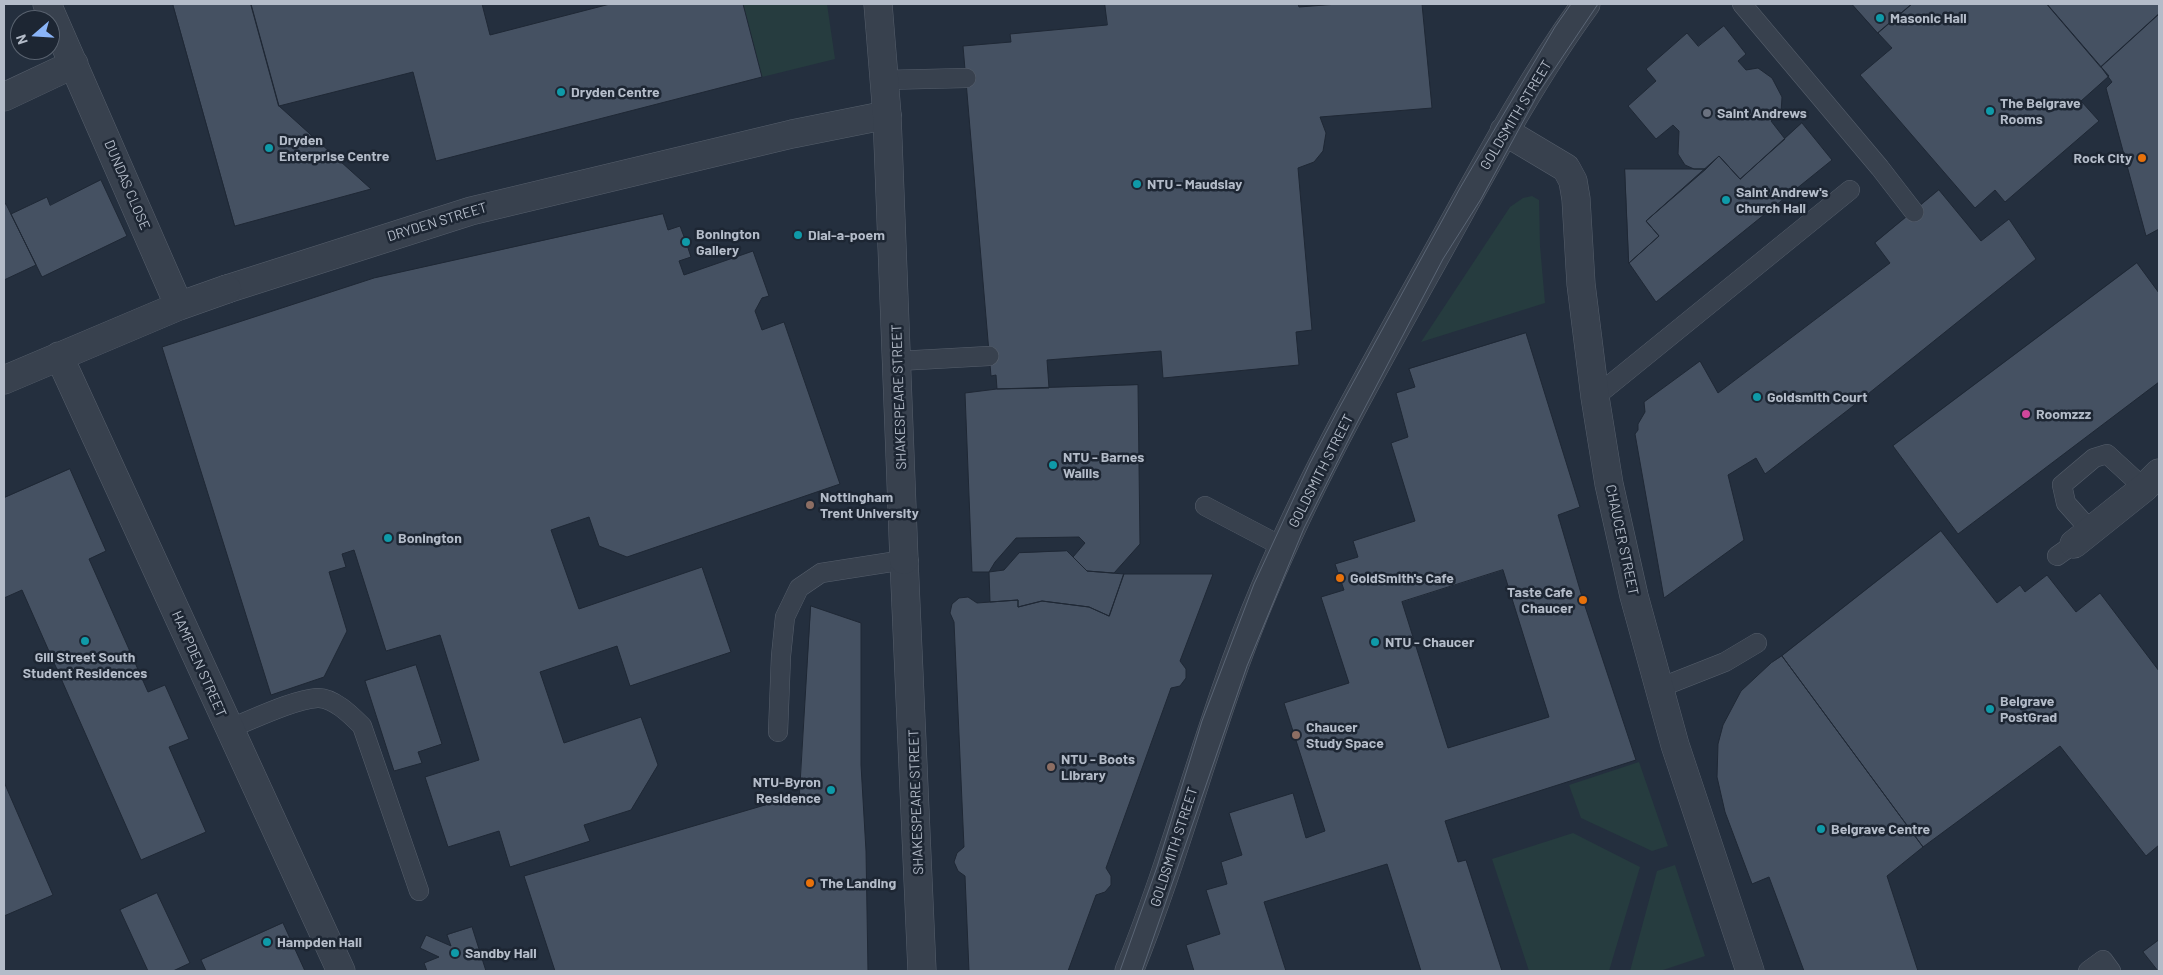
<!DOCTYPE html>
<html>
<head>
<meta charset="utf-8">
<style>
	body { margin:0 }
	#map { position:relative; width:2163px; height:975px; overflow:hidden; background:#242f3e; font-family:Barlow,sans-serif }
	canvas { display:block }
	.frame { position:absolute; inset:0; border:5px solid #b4bcc9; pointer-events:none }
	.north { position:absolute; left:10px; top:10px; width:50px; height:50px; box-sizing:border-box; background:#1d2633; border:1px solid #59626f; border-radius:50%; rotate:251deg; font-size:14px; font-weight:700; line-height:20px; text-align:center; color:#b4bcc9 }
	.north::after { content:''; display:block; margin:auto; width:18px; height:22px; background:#8ab4f8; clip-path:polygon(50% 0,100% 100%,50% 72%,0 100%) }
</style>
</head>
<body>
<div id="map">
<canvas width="2163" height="975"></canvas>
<div class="frame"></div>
<div class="north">N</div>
</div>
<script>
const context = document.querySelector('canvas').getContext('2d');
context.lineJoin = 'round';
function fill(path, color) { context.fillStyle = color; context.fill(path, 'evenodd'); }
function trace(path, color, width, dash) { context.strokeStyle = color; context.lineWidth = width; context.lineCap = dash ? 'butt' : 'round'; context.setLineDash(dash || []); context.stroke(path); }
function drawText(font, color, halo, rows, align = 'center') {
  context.font = font + ' Barlow,sans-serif'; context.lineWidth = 5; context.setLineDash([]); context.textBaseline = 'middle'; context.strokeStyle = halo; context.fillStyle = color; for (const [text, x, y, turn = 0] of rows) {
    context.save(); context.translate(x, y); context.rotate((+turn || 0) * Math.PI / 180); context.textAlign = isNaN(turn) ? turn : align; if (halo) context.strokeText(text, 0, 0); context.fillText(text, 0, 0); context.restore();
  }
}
fill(new Path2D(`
	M 743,4 L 827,4 L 835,59 L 762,77 Z
	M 1532,196 L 1539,200 L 1540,246 L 1545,303 L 1421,342 L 1510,207 L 1523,198 Z
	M 1639,762 L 1668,846 L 1652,851 L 1581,818 L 1569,785 Z
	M 1573,833 L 1640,867 L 1609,971 L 1529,971 L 1492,859 Z
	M 1675,865 L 1705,956 L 1660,971 L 1630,971 L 1657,871 Z`), '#263c3f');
const building = new Path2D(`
	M 173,4 L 251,4 L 279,106 L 371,189 L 235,226 Z
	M 251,4 L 482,4 L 490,35 L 610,4 L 743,4 L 762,77 L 436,161 L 413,72 L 279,106 Z
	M 1105,4 L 1298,4 L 1299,7 L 1338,4 L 1422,4 L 1432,108 L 1320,117 L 1326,133 L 1323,151 L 1314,162 L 1298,168 L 1312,330 L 1296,332 L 1299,365 L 1163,378 L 1161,351 L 1047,360 L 1049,388 L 997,389 L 996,375 L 991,376 L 963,46 L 1011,42 L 1010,34 L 1107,25 Z
	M 1852,4 L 1912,4 L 1878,33 Z
	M 1912,4 L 2047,4 L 2109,76 L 2081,101 L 2099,121 L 2005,202 L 1995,190 L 1975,208 L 1860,75 L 1892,48 L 1878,33 Z
	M 2047,4 L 2159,4 L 2159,14 L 2101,67 Z
	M 2159,14 L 2159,229 L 2146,236 L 2106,88 L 2112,82 L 2101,67 Z
	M 1724,26 L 1746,54 L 1738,61 L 1746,70 L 1758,68 L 1772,78 L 1782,97 L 1781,113 L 1771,121 L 1785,139 L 1740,179 L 1719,156 L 1706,169 L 1694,169 L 1685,165 L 1678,154 L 1679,131 L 1673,125 L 1656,139 L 1628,106 L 1656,81 L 1646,69 L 1687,33 L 1698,46 Z
	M 1802,123 L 1832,160 L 1656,302 L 1629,263 L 1659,236 L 1646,221 L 1719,156 L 1740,179 Z
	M 1625,169 L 1706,169 L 1646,221 L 1659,236 L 1629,263 Z
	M 101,180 L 127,236 L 42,277 L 11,214 L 47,197 L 50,205 Z
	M 1939,190 L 1981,241 L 2009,219 L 2036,259 L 1848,410 L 1765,474 L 1756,458 L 1728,475 L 1744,540 L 1664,598 L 1635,434 L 1638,430 L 1638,424 L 1645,412 L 1644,402 L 1700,361 L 1718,393 L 1890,263 L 1875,243 Z
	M 6,204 L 36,265 L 4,280 L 4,205 Z
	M 663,214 L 668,230 L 680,226 L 686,242 L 691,257 L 679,261 L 684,275 L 753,251 L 769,296 L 762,298 L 755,311 L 762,330 L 784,322 L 840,484 L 627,557 L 599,546 L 589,517 L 551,530 L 579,609 L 702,567 L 731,652 L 630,686 L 617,646 L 540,672 L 564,743 L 641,717 L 658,765 L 631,810 L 584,825 L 590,841 L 510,867 L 499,831 L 448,847 L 425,777 L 479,760 L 440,635 L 386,651 L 354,550 L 342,554 L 346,567 L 329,572 L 347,631 L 324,677 L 271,695 L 162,347 L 374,278 Z
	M 2137,263 L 2159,293 L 2159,382 L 1958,534 L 1893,446 Z
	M 1526,333 L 1580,507 L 1558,515 L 1583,600 L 1636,760 L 1445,821 L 1458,862 L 1466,860 L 1502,971 L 1421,971 L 1387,864 L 1264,902 L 1286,971 L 1194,971 L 1186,945 L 1220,934 L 1206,890 L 1227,884 L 1221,862 L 1242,855 L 1229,813 L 1293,793 L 1306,838 L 1325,831 L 1284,703 L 1349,683 L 1321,597 L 1344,590 L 1335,564 L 1358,557 L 1353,541 L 1415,521 L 1391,443 L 1408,437 L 1396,393 L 1415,387 L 1409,369 ZM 1503,570 L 1549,717 L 1448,748 L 1402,602 Z
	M 1138,385 L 1140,544 L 1114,573 L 1087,571 L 1073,557 L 1085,543 L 1079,537 L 1016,538 L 995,562 L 989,572 L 972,572 L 965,393 L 997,389 Z
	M 70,469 L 106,551 L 89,559 L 148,692 L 165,685 L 189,739 L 169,747 L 206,832 L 141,860 L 22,590 L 4,598 L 4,498 Z
	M 1941,531 L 1997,603 L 2020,585 L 2025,592 L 2047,575 L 2076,612 L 2100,593 L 2159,671 L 2159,845 L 2146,856 L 2060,746 L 1923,847 L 1782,656 Z
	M 1067,551 L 1087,571 L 1124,574 L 1109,616 L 1089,607 L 1042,601 L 1018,607 L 1018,600 L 990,602 L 989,572 L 1004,570 L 1019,553 Z
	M 1124,574 L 1213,574 L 1180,661 L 1186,669 L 1186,678 L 1180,686 L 1171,688 L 1106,868 L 1111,876 L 1111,885 L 1105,892 L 1096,895 L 1068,971 L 969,971 L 965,876 L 958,871 L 954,862 L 957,853 L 964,847 L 954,622 L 950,613 L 952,604 L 959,598 L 968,597 L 977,603 L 1018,600 L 1018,607 L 1042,601 L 1089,607 L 1109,616 Z
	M 811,606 L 861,623 L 861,765 L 866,851 L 868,971 L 555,971 L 524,876 L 799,795 Z
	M 1782,656 L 1923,847 L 1887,876 L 1918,971 L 1804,971 L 1769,877 L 1752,884 L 1725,812 L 1717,777 L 1718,744 L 1723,725 L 1741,691 L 1771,663 Z
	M 416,665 L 442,744 L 418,752 L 422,763 L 394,771 L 365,681 Z
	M 4,782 L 53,895 L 4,916 Z
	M 157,893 L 190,963 L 173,971 L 148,971 L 120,910 Z
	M 283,923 L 305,971 L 206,971 L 201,960 Z
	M 472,927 L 486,971 L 427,971 L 424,963 L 439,957 L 420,948 L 426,935 L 451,946 L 447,935 Z
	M 2159,940 L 2159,971 L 2158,971 L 2143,952 Z`);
fill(building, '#455162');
trace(building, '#1f2835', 1);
const service = new Path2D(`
	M 1742,4 L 1880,168 L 1914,212
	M 884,80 L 966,78
	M 898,361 L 989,356
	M 1595,397 L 1850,190
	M 1205,506 L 1283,547
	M 2091,531 L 2066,503 L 2062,485 L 2094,458 L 2107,454 L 2144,488
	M 2057,556 L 2074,544
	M 1659,688 L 1725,662 L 1757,643
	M 228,729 C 252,720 292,700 317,698 C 333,697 351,715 362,726 L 419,891
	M 778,732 L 781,656 L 785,617 L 799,588 L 821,573 L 904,560
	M 2088,971 L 2103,960 L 2111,971`);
const pedestrian = new Path2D(`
	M 227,289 L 471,211 L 792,134 L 887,115
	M 904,560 L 922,971`);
const minor = new Path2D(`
	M 47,4 L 179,306
	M 878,4 L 887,115 L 904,560
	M 4,97 L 74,64
	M 1504,131 L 1566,168 L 1573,181 L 1576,199 L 1581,284 L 1595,397 L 1609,484 L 1634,596 L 1675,745 L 1750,971
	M 59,356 L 341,971
	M 4,380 L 179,306 L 227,289
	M 2074,544 L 2144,488 L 2159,473
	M 1129,971 C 1180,846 1211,714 1264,590 C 1310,480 1369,376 1426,273 C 1477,182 1525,88 1586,4`);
trace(service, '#565f6c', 20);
trace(pedestrian, '#565f6c', 29);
trace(minor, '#565f6c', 29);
trace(service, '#38414e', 19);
trace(pedestrian, '#38414e', 28);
trace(minor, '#38414e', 28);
trace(new Path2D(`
	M 1120,971 L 1157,867 L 1202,721 L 1254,584 L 1310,463 L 1338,410 L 1460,188 L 1555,27 L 1571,4
	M 1142,971 L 1247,666 L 1304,528 L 1359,419 L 1443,259 L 1481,199 L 1539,92 L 1598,4`), '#5a6575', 1);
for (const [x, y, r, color] of [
	[1880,18,5,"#0f9aa8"],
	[561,92,5,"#0f9aa8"],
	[1990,111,5,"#0f9aa8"],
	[1707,113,5,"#6b7280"],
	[269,148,5,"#0f9aa8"],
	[2142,158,5,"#e8710a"],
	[1137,184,5,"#0f9aa8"],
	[1726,200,5,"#0f9aa8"],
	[798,235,5,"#0f9aa8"],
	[686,242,5,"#0f9aa8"],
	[1757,397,5,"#0f9aa8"],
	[2026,414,5,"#d1479c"],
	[1053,465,5,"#0f9aa8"],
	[810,505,5,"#8d6e63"],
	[388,538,5,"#0f9aa8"],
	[1340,578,5,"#e8710a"],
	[1583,600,5,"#e8710a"],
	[85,641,5,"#0f9aa8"],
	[1375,642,5,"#0f9aa8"],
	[1990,709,5,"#0f9aa8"],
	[1296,735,5,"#8d6e63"],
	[1051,767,5,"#8d6e63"],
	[831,790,5,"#0f9aa8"],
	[1821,829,5,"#0f9aa8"],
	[810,883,5,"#e8710a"],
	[267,942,5,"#0f9aa8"],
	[455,953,5,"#0f9aa8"]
]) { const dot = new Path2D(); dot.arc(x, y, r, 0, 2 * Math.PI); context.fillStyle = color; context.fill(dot); trace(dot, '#1d2633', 2); }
drawText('bold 14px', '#b4bcc9', '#1d2633', [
	["Masonic Hall",1890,18],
	["Dryden Centre",571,92],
	["The Belgrave",2000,103],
	["Rooms",2000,119],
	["Saint Andrews",1717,113],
	["Dryden",279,140],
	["Enterprise Centre",279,156],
	["Rock City",2132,158,"right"],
	["NTU - Maudslay",1147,184],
	["Saint Andrew's",1736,192],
	["Church Hall",1736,208],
	["Bonington",696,234],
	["Gallery",696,250],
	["Dial-a-poem",808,235],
	["Goldsmith Court",1767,397],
	["Roomzzz",2036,414],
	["NTU - Barnes",1063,457],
	["Wallis",1063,473],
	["Nottingham",820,497],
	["Trent University",820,513],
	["Bonington",398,538],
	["GoldSmith's Cafe",1350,578],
	["Taste Cafe",1573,592,"right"],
	["Chaucer",1573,608,"right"],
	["NTU - Chaucer",1385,642],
	["Gill Street South",85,657,"center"],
	["Student Residences",85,673,"center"],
	["Belgrave",2000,701],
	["PostGrad",2000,717],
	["Chaucer",1306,727],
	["Study Space",1306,743],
	["NTU - Boots",1061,759],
	["Library",1061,775],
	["NTU-Byron",821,782,"right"],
	["Residence",821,798,"right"],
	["Belgrave Centre",1831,829],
	["The Landing",820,883],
	["Hampden Hall",277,942],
	["Sandby Hall",465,953]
], 'left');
drawText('14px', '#b4bcc9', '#1d2633', [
	["GOLDSMITH STREET",1516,115,-59],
	["DUNDAS CLOSE",127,185,67],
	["DRYDEN STREET",437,222,-17],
	["SHAKESPEARE STREET",899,397,-92],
	["GOLDSMITH STREET",1321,471,-63],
	["CHAUCER STREET",1622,540,78],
	["HAMPDEN STREET",199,664,66],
	["SHAKESPEARE STREET",916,802,-92],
	["GOLDSMITH STREET",1174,847,-72]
]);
</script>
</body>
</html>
